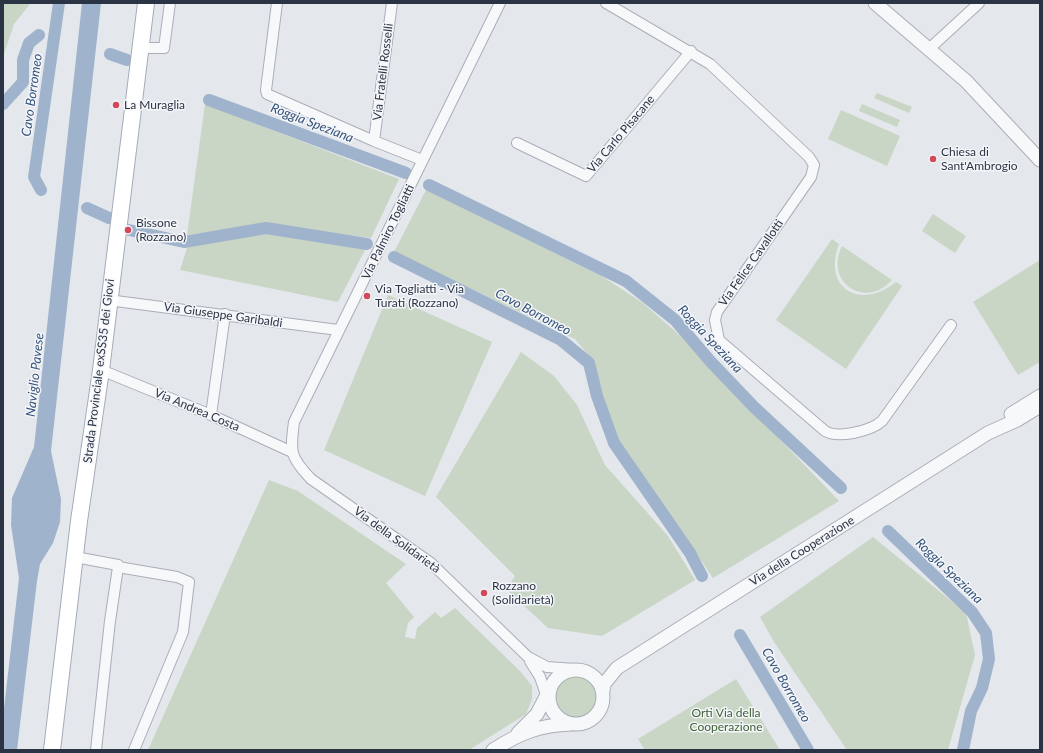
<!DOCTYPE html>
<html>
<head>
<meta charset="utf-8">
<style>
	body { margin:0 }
	#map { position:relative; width:1043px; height:753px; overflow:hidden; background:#e4e7ec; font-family:Lato,sans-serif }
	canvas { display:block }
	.frame { position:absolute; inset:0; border:4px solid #2b3445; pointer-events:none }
</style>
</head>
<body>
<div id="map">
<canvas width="1043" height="753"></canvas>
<div class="frame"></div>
</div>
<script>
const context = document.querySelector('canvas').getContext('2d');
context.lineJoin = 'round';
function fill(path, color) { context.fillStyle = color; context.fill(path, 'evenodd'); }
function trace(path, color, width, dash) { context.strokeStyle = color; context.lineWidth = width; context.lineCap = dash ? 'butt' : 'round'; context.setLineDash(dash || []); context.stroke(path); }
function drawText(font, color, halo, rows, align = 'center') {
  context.font = font + ' Lato,sans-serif'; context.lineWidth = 3; context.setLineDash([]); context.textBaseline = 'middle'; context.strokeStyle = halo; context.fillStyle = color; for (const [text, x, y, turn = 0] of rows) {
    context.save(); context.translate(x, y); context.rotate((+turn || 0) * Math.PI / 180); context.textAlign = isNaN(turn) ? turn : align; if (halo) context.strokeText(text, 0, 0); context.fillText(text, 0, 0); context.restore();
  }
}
fill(new Path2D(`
	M 3,3 L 31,3 L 14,24 L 3,57 Z
	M 877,93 L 912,107 L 909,113 L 874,98 Z
	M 205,104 L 399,179 L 371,238 L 266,224 L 187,235 Z
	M 862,104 L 900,120 L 897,127 L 859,111 Z
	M 841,110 L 900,136 L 887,166 L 828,139 Z
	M 426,190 L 600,275 L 643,303 L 685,340 L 839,501 L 713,578 L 619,440 L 604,402 L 594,362 L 575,339 L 394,252 Z
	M 933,214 L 966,236 L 955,253 L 922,231 Z
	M 268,233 L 366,248 L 338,302 L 180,270 L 188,245 Z
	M 832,239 L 839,244 C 822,288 860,311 896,282 L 902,286 L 846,369 L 776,320 Z
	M 842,246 L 892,280 C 865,310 824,282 842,246 Z
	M 1040,260 L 1040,362 L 1018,375 L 973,302 Z
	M 388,295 L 492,342 L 425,496 L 324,450 Z
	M 521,352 L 554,376 L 577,405 L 605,465 L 668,536 L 695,580 L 602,636 L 548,628 L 506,589 L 515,576 L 436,497 Z
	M 269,480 L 298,491 L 406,564 L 386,583 L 414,617 L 408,623 L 405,637 L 415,639 L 417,628 L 435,612 L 441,618 L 455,608 L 520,671 L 532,686 L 532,699 L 526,714 L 469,750 L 148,750 Z
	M 873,537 L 966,613 L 975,655 L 948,750 L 847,750 L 774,642 L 760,617 Z
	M555 697a21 21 0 1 1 42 0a21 21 0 1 1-42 0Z
	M 736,679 L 780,750 L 645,750 L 638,739 Z`), '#c9d6c5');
fill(new Path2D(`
	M 82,3 L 101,3 L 51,451 L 61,499 L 60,522 L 53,543 L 40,564 L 37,581 L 17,750 L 3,750 L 3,717 L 19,578 L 11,525 L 12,498 L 34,447 Z`), '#9fb4cc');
trace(new Path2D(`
	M 110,54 L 127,60
	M 209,100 L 406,173
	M 3,104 L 23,82 L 23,60 L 29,43 L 39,35
	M 429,185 L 626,281 L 675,320 L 711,362 L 754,407 L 841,488
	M 41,190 L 34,177 L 59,3
	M 87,208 L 109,218
	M 129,230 L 184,242 L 266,228 L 367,244
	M 394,257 L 561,340 L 589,363 L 597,396 L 614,443 L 690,553 L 702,576
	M 888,531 L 972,612 L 986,633 L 989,659 L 982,688 L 971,711 L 963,750
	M 740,635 L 808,750`), '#9fb4cc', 12);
const minor = new Path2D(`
	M 277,3 L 266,90 L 267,94 L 374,141 L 422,160
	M 500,3 L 294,422 C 290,452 290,457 311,479 L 431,563 L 528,657 L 547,667 L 575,669
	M 606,3 L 710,64 L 809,157 L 814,165 L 811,177 L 717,312 L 715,320 L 719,340 L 825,431 C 838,439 871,431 882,421 L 951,325
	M 140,48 L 164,48 L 170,3
	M 929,49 L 979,3
	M 374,141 L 392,3
	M 517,143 L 586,176 L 691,51
	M 108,300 L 338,330
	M 101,370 L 211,415 L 292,452
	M 211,415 L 225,314
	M 75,557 L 118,565 L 118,567 L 177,577 L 189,582 L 183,632 L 134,750
	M 530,661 L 540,677 L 550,706
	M 96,750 L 110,621 L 118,567`);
const tertiary = new Path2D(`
	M 875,3 L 966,81 L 1040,160
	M 1011,414 L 1040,396
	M549 697a27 27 0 1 1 54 0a27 27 0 1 1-54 0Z
	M 603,691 L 604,684 L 617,668 L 988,433 L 1017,420 L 1040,406
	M 518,733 L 537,714 L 549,691
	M 493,750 C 520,733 539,725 571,724`);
const primary = new Path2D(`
	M 52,750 L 79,521 L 101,370 L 146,3`);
trace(minor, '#a9aeb7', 12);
trace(tertiary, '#a9aeb7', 15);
trace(primary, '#a3abb8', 18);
trace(minor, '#f7f8fa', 10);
trace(tertiary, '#f7f8fa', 13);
trace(primary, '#fff', 16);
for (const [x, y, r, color] of [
	[116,105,4,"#d1495b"],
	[933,159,4,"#d1495b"],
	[128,230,4,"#d1495b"],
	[367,296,4,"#d1495b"],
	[484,593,4,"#d1495b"]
]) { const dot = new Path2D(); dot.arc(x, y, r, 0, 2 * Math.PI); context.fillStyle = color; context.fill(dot); trace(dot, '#f4f6f9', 1.5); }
drawText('12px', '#2b3445', '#f4f6f9', [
	["Via Fratelli Rosselli",383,72,-83],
	["Via Carlo Pisacane",621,134,-50],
	["Via Palmiro Togliatti",388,232,-64],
	["Via Felice Cavallotti",751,263,-55],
	["Via Giuseppe Garibaldi",223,315,8],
	["Strada Provinciale exSS35 dei Giovi",99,371,-83],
	["Via Andrea Costa",197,410,23],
	["Via della Solidarietà",397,540,36],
	["Via della Cooperazione",802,551,-32]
]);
drawText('12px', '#2b3445', '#f4f6f9', [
	["La Muraglia",124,105],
	["Chiesa di",941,152],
	["Sant'Ambrogio",941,166],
	["Bissone",136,223],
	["(Rozzano)",136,237],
	["Via Togliatti - Via",375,289],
	["Turati (Rozzano)",375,303],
	["Rozzano",492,586],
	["(Solidarietà)",492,600]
], 'left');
drawText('12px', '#3f6138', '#f4f6f9', [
	["Orti Via della",726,713],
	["Cooperazione",726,727]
]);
drawText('italic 13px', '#34527a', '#f4f6f9', [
	["Cavo Borromeo",32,95,-82],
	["Roggia Speziana",312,123,21],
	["Cavo Borromeo",533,312,28],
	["Roggia Speziana",710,339,47],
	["Naviglio Pavese",35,375,-84],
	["Roggia Speziana",949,571,44],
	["Cavo Borromeo",786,685,60]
]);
</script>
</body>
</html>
